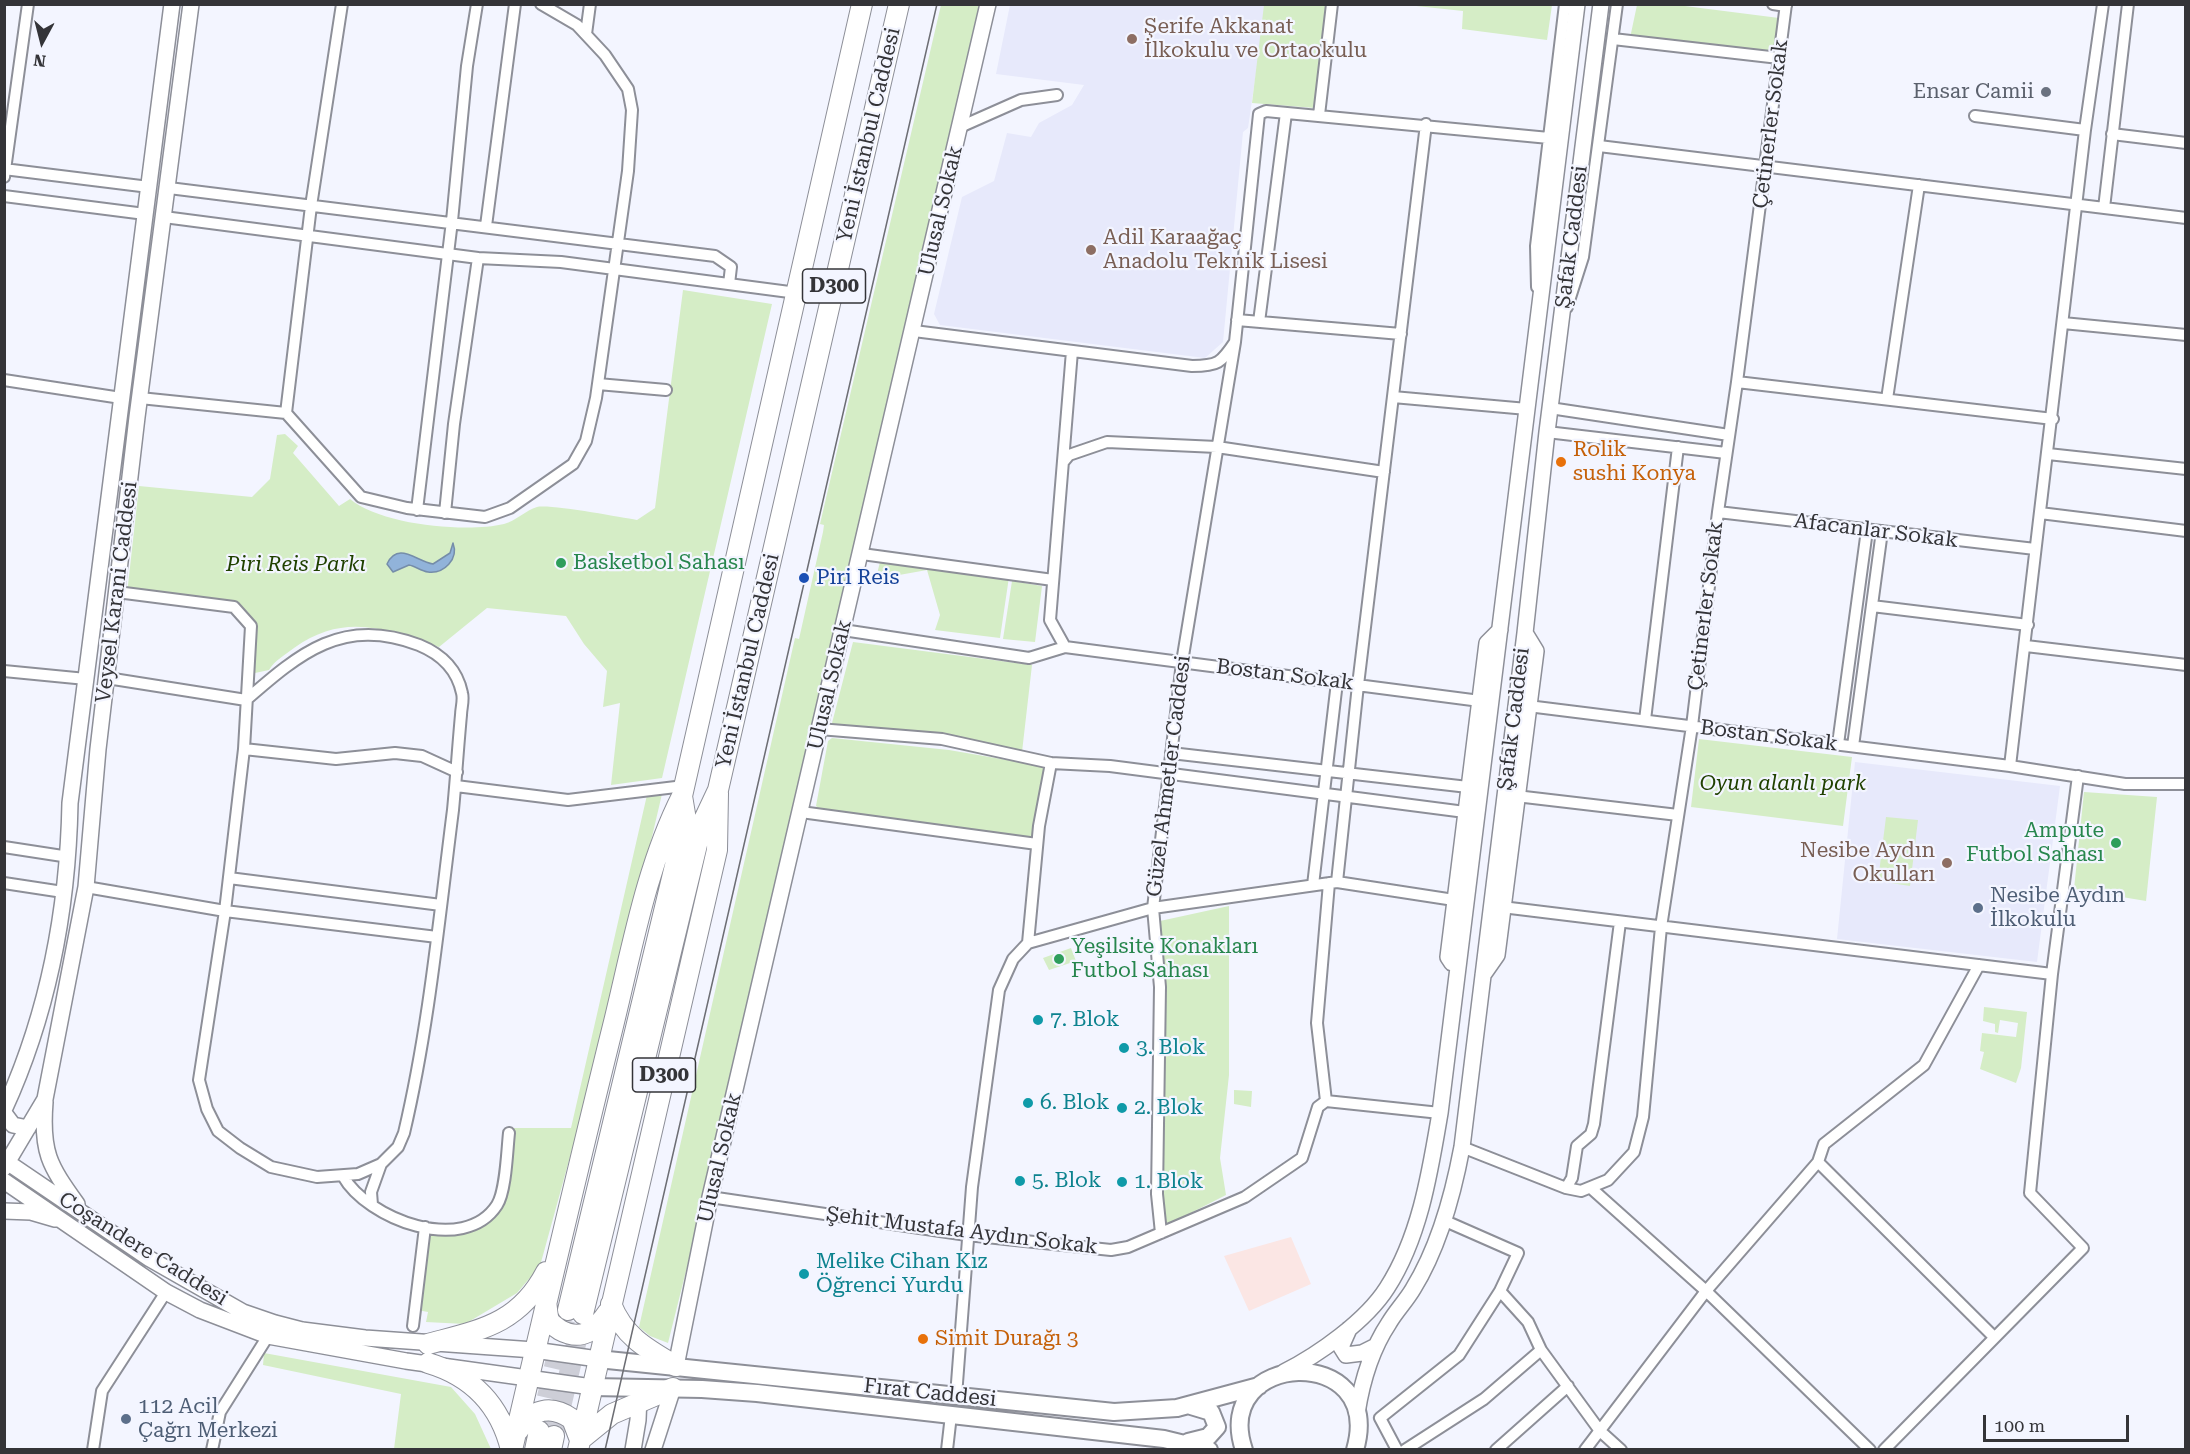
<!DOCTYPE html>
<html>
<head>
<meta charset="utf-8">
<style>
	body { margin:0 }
	#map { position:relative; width:2190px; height:1454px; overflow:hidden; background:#f3f5ff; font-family:"Roboto Serif",serif }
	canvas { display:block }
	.frame { position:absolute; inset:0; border:6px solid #343438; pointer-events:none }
	.north { position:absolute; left:12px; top:12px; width:60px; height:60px; -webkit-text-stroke:4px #f3f5ff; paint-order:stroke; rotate:187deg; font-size:16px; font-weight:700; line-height:24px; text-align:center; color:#343438 }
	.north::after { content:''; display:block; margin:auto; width:21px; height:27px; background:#343438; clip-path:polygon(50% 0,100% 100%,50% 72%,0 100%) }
	.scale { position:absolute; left:1983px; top:1415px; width:146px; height:27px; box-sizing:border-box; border:3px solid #343438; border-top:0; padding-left:8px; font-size:18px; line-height:21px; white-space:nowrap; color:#343438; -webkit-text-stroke:4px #f3f5ff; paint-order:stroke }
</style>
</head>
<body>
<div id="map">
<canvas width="2190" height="1454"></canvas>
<div class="frame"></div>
<div class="north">N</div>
<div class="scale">100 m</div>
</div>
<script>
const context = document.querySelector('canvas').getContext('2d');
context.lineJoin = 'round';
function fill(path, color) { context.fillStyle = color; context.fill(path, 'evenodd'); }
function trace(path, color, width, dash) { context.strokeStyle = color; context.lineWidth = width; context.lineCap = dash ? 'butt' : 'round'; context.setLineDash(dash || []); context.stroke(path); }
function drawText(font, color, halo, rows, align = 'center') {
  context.font = font + ' "Roboto Serif",serif'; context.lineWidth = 4.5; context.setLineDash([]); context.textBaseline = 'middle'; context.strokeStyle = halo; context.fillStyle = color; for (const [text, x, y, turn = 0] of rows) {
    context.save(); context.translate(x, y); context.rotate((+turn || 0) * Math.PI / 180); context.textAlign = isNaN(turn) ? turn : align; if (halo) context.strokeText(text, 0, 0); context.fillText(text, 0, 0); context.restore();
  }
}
fill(new Path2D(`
	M 1010,5 L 1266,5 L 1248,128 L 1243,132 L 1223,342 L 1205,358 L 940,325 L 934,314 L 962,197 L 994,181 L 1007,133 L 1031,137 L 1039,123 L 1072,105 L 1084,85 L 996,74 Z
	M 1855,762 L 2060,786 L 2037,962 L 1837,939 Z`), '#e7e9fb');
fill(new Path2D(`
	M 1291,1237 L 1311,1284 L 1249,1311 L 1224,1256 Z`), '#fbe6e4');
fill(new Path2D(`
	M 941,5 L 982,5 L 714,1159 L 668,1343 L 650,1336 L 639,1327 L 795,638 L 799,639 L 823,532 L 824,525 L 820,524 Z
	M 1264,5 L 1328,5 L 1315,108 L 1252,103 Z
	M 1407,5 L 1552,5 L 1547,40 L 1462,29 L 1463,11 Z
	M 1637,5 L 1677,5 L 1779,18 L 1774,52 L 1630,38 Z
	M 683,290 L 772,304 L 662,778 L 611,785 L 620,703 L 603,707 L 607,671 L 584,644 L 566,616 L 487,608 L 439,647 C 385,629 345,612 294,648 C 285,655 275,660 269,670 L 255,673 L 255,631 L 235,606 L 127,594 L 139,486 L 252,497 L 270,479 L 277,435 L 285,434 L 298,446 L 293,453 L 339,506 L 350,499 C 381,525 466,533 504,524 C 516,521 526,510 537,507 C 550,504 619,517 637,520 L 655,508 Z
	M 881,558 L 1009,577 L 1000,638 L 935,630 L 940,615 L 927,570 L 888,577 L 877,574 Z
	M 1012,581 L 1042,586 L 1035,642 L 1003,639 Z
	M 853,642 L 1032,665 L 1022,752 L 839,730 L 832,723 Z
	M 832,738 L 949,750 L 1042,766 L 1045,768 L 1036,835 L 1029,837 L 820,810 L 816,806 L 828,741 Z
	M 1699,739 L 1852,757 L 1843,826 L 1691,807 Z
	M 2084,792 L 2157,797 L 2146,901 L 2074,889 Z
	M 662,794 L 618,982 L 540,1266 L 517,1293 L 465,1324 L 426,1322 L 428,1312 L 417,1310 L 428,1228 L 466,1234 L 498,1213 L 503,1198 L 514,1128 L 571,1128 L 647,795 Z
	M 1886,817 L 1918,820 L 1910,886 L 1878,881 Z
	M 1229,906 L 1229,1075 L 1220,1158 L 1226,1195 L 1165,1226 L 1161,1192 L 1160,921 Z
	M 1071,948 L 1076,961 L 1049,970 L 1043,958 Z
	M 1984,1007 L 2027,1012 L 2021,1068 L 2016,1083 L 1980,1069 L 1984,1052 L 1980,1051 L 1982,1033 L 2016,1037 L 2018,1023 L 2000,1020 L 1998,1033 L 1995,1032 L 1995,1024 L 1983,1021 Z
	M 1234,1090 L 1252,1091 L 1251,1107 L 1234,1104 Z
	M 264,1353 L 451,1387 L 475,1414 L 491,1449 L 394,1449 L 401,1394 L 263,1365 Z`), '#d5edc6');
const water = new Path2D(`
	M 453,543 C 459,559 444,574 428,572 C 421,571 415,566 409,565 L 393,572 L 387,564 C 398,541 416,561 433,564 L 450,553 Z`);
fill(water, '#91b3da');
trace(water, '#758da9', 1.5);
trace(new Path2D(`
	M 540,1427 L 566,1316
	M 554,1436 L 582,1319`), '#cdced7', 20, [20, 10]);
const street = new Path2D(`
	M 1773,4 L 1786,6
	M 586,34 L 590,4
	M 1613,39 L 1779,58
	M 1319,115 L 1332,4
	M 1975,116 L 2085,130
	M 960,127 L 1021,100 L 1057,95
	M 2112,134 L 2186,143
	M 1599,146 L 2186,218
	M 4,169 L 149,187
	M 4,177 L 28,4
	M 169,188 L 715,256 L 731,267 L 729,284
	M 4,196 L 145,214
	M 2104,208 L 2128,4
	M 164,217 L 478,258 L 561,262 L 797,293
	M 486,226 L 515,4
	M 1537,287 L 1536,246 L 1565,4
	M 1567,307 L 1583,257 L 1617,4
	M 1237,320 L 1401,334
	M 1259,322 L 1286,113
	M 2063,323 L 2186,335
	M 914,331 L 1192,366 C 1218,366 1221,363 1235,342 L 1259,114 L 1266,111 L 1549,138
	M 4,380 L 121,398
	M 1737,382 L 2053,419
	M 598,384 L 666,390
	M 1393,397 L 1527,409
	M 140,398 L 286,413 L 361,497 L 407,508 L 485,517 L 510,508 L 573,464 L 586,441 L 596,398 L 628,171 L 632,110 L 628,89 L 605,55 L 577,25 L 541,4
	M 1887,399 L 1919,185
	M 1550,408 L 1729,435
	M 286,413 L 311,206 L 342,4
	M 1547,432 L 1726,453
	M 2048,454 L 2186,469
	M 1064,461 L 1069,455 L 1107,442 L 1217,447 L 1384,472
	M 417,510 L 452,221 L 467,66 L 477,4
	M 1718,512 L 2035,549
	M 445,513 L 454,424 L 478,258
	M 2040,513 L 2186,531
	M 862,554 L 1053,580
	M 117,592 L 234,607 L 251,626 L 244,749
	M 1872,606 L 2028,625
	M 843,630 L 1029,658 L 1065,647 L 1480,701
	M 2026,646 L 2186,665
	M 1065,647 L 1050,620 L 1072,351
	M 4,671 L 86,679
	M 107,678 L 246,700 C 300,653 343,616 419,645 C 441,654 457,669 462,693 C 464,700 461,708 461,715 C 458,747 456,779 453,810 C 439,919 429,1027 404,1133 L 398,1147 L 381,1164 L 358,1174 L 317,1177 L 271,1167 L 240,1148 L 218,1131 L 207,1109 L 199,1080 L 225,911 L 244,749 L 336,759 L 395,753 L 422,756 L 457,772
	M 1528,706 L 2010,766 L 2125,784 L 2186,784
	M 1645,720 L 1678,447
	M 819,729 L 942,739 L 1051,763 L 1110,766 L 1465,812
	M 1838,744 L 1867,530
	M 1853,746 L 1882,531
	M 1171,753 L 1468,787
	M 2010,766 L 2085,130 L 2103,4
	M 456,786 L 568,800 L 684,786
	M 1516,796 L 1678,815
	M 801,812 L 1037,844
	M 4,847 L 69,857
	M 229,878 L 441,905
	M 1337,882 L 1358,685 L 1426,124
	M 4,883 L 63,892
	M 1313,885 L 1337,682
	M 86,887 L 225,911 L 437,937
	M 1502,907 L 2052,974
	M 1028,943 L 1039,826 L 1051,763
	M 1979,965 L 1924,1065 L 1824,1144 L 1818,1162 L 1994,1337
	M 1326,1101 L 1317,1023 L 1329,883
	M 1462,1147 L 1566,1188 L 1581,1191 L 1608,1180 L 1634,1152 L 1643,1117 L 1661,927 L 1692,726 L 1718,512 L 1737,382 L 1786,4
	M 343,1176 C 367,1219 464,1256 497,1205 C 506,1191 507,1151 509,1133
	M 1566,1188 L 1572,1178 L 1577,1146 L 1591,1134 L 1594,1124 L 1620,922
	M 1592,1189 L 1706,1291 L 1870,1450
	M 710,1197 L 967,1235 L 1111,1250 L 1128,1247 L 1245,1197 L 1302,1158 L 1318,1107 L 1326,1101 L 1440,1113
	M 372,1205 L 371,1192 L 381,1164
	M 1443,1220 L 1518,1253 L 1500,1291 L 1528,1322 L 1541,1350 L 1600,1431 L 1621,1450
	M 1161,1233 L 1157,1194 L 1160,987 L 1153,908 L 1337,882 L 1454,900
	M 413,1326 L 425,1227
	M 956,1396 L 972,1187 L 999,990 L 1013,959 L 1028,943 L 1153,908 L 1182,662 L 1235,342
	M 93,1450 L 102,1391 L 166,1292
	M 212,1450 L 220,1412 L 268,1336
	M 947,1450 L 951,1415
	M 1397,1450 L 1380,1418 L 1459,1355 L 1500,1291
	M 1405,1450 L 1484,1399 L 1541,1350
	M 1496,1450 L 1568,1386
	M 1585,1450 L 1706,1291 L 1818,1162
	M 1884,1450 L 2083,1248 L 2030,1193 L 2052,974 L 2078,776`);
const secondary = new Path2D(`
	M 1452,963 L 1448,957 L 1487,643 L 1500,630
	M 1483,975 L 1497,955 L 1536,651 L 1525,633
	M 45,1102 C 41,1152 49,1165 77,1204
	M 4,1110 C 48,1014 68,907 70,803 L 172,4
	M 4,1113 L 13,1125 L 28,1128
	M 4,1160 L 150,1259 L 243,1312 L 275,1323 L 302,1330 L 365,1338 L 534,1350 L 598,1359
	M 4,1168 L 45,1099 L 86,887 L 98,749 L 137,417 L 191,4
	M 4,1181 L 166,1292 L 200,1310 L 268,1336 L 406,1361 L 592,1387
	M 4,1211 L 31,1212 L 55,1219
	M 1349,1329 L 1341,1347 L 1346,1355 L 1362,1353 L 1376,1346
	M 676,1366 L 710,1197 L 988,4
	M 1284,1372 C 1318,1355 1366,1321 1387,1288 C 1420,1237 1430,1172 1440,1113 L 1577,4
	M 1357,1413 C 1362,1381 1371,1350 1389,1323 C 1396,1311 1406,1301 1413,1289 C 1439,1247 1453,1195 1462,1147 L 1525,633 L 1547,432 L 1601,4
	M 633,1450 L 638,1420 L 639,1395
	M 653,1450 L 673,1388`);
const primary = new Path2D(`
	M 598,1359 L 1114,1412 L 1177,1408 L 1259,1386
	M 592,1387 L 702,1389 L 757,1393 L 1164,1439 L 1209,1450
	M 1188,1442 L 1208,1437 L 1217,1427 L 1211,1412 L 1191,1406
	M 1244,1450 C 1210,1350 1386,1342 1355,1450`);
const highway = new Path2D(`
	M 546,1301 C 547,1306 547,1315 549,1320 C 551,1324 557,1328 560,1330 C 582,1342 596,1330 608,1312
	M 611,1304 C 624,1337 647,1349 676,1366
	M 568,1310 L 686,820 L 682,796 L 862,4
	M 583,1314 L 702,824 L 718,790 L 899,4
	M 428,1344 C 480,1330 519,1324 546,1272
	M 428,1363 C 472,1376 500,1404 511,1450
	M 518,1431 C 531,1409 551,1404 572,1419 L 580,1440
	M 580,1440 L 612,1414 L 673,1388
	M 512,1450 C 545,1308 578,1167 613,1026 C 632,949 646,867 682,796
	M 535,1450 L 539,1431
	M 551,1450 L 554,1436
	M 578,1450 L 717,850 L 718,793`);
trace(street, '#8d8f98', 14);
trace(secondary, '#8d8f98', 18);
trace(primary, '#8d8f98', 20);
trace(highway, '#8d8f98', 22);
trace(street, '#fff', 10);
trace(secondary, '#fff', 15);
trace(primary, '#fff', 16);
trace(highway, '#fff', 20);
trace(new Path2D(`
	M 605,1450 L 937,4`), '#6d6e74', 1.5);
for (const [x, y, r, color] of [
	[1132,39,6,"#8d6e63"],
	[2046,92,6,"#6b7280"],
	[1091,250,6,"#8d6e63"],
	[1561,462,6,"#e8710a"],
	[561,563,6,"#2e9e5b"],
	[804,578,6,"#1a4fb4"],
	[2116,843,6,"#2e9e5b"],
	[1947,863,6,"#8d6e63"],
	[1978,908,6,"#5c6f8a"],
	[1059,959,6,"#2e9e5b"],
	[1038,1020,6,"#0f9aa8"],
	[1124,1048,6,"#0f9aa8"],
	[1028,1103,6,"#0f9aa8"],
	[1122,1108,6,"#0f9aa8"],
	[1020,1181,6,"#0f9aa8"],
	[1122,1182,6,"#0f9aa8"],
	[804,1274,6,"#0f9aa8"],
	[923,1339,6,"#e8710a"],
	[126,1419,6,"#5c6f8a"]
]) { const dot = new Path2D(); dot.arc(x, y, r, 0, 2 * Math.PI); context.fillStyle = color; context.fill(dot); trace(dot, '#f3f5ff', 2); }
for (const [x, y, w] of [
	[834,286,63],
	[664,1075,63]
]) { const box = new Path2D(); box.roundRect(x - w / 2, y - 17, w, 34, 4.5); context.fillStyle = '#f3f5ff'; context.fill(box); trace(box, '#343438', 1.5); }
drawText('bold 20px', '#343438', null, [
	["D300",834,286],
	["D300",664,1075]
]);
drawText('21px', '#785e54', '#f3f5ff', [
	["Şerife Akkanat",1144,27],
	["İlkokulu ve Ortaokulu",1144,51],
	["Adil Karaağaç",1103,238],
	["Anadolu Teknik Lisesi",1103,262],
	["Nesibe Aydın",1935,851,"right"],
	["Okulları",1935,875,"right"]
], 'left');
drawText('21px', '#5b616d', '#f3f5ff', [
	["Ensar Camii",2034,92]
], 'right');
drawText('21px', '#343438', '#f3f5ff', [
	["Çetinerler Sokak",1771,124,-83],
	["Yeni İstanbul Caddesi",869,135,-77],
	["Ulusal Sokak",941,211,-77],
	["Şafak Caddesi",1572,237,-83],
	["Afacanlar Sokak",1876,531,7],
	["Veysel Karani Caddesi",117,592,-83],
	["Çetinerler Sokak",1706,606,-83],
	["Yeni İstanbul Caddesi",748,661,-77],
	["Bostan Sokak",1285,675,7],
	["Ulusal Sokak",830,685,-77],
	["Şafak Caddesi",1514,719,-83],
	["Bostan Sokak",1769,736,7],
	["Güzel Ahmetler Caddesi",1169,776,-83],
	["Ulusal Sokak",720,1158,-77],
	["Şehit Mustafa Aydın Sokak",962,1231,7],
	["Coşandere Caddesi",143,1249,32],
	["Fırat Caddesi",930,1393,6]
]);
drawText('21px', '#c56008', '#f3f5ff', [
	["Rolik",1573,450],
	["sushi Konya",1573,474],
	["Simit Durağı 3",935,1339]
], 'left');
drawText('21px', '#27864d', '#f3f5ff', [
	["Basketbol Sahası",573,563],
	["Ampute",2104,831,"right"],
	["Futbol Sahası",2104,855,"right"],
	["Yeşilsite Konakları",1071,947],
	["Futbol Sahası",1071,971]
], 'left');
drawText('italic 21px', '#204100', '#f3f5ff', [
	["Piri Reis Parkı",296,565],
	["Oyun alanlı park",1783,784]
]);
drawText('21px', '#164399', '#f3f5ff', [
	["Piri Reis",816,578]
], 'left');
drawText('21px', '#4e5e75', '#f3f5ff', [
	["Nesibe Aydın",1990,896],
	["İlkokulu",1990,920],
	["112 Acil",138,1407],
	["Çağrı Merkezi",138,1431]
], 'left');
drawText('21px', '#0d838f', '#f3f5ff', [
	["7. Blok",1050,1020],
	["3. Blok",1136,1048],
	["6. Blok",1040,1103],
	["2. Blok",1134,1108],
	["5. Blok",1032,1181],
	["1. Blok",1134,1182],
	["Melike Cihan Kız",816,1262],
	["Öğrenci Yurdu",816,1286]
], 'left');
</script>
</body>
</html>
